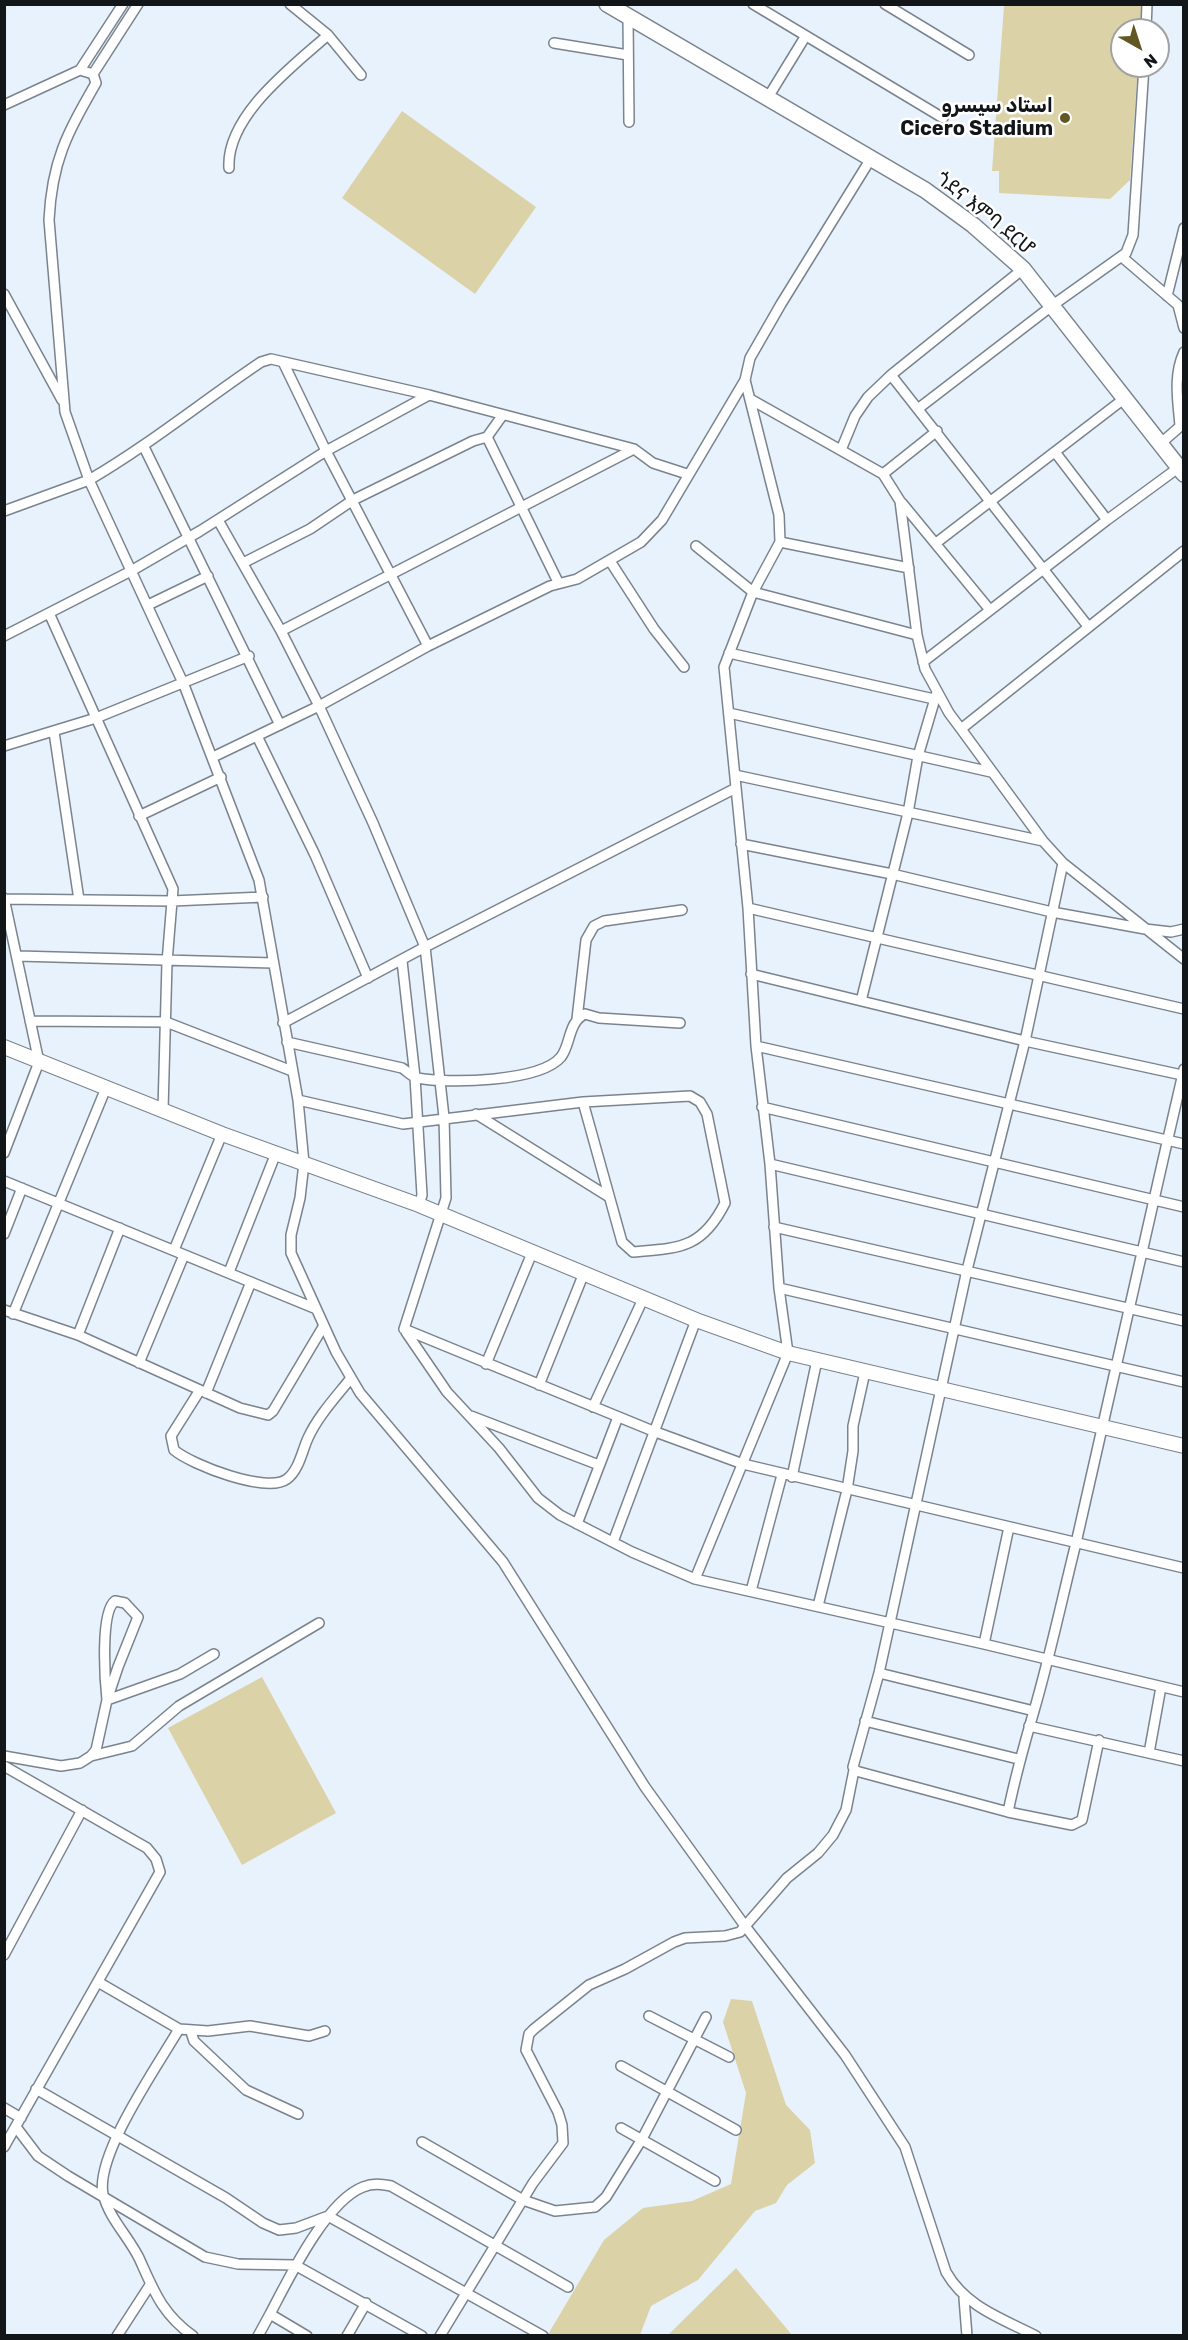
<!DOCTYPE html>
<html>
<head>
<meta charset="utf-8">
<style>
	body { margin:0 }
	#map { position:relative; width:1188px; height:2340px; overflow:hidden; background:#e7f2fd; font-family:Rubik,sans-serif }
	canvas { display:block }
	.frame { position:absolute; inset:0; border:6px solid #121619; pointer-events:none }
	.north { position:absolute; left:1110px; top:18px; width:60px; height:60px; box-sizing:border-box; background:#fff; border:2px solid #a0a2a3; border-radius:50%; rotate:141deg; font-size:16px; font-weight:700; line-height:24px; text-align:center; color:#121619 }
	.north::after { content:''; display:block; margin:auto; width:21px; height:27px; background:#625622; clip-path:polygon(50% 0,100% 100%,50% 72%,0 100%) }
</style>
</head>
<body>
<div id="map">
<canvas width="1188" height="2340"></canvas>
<div class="frame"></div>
<div class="north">N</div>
</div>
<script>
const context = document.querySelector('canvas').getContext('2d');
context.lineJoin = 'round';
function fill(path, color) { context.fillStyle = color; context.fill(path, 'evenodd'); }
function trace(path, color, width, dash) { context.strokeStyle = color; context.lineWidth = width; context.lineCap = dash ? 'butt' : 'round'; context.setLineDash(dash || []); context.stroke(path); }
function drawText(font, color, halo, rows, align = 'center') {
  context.font = font + ' Rubik,Vazirmatn,"Noto Sans Ethiopic",sans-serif'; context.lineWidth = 5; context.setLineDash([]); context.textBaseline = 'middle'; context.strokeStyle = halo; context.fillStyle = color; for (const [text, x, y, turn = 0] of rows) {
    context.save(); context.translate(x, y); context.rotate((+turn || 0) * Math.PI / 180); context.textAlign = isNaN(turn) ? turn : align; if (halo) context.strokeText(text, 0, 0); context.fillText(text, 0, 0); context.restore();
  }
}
fill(new Path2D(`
	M 1004,5 L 1143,5 L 1141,30 L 1122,30 L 1122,66 L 1138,66 L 1130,180 L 1110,199 L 999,193 L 999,171 L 992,171 Z
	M 402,111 L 536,207 L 475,294 L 342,198 Z
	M 262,1677 L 336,1813 L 242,1865 L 168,1728 Z
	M 731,1999 L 752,2001 L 786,2105 L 810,2130 L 815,2163 L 787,2185 L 776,2203 L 755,2211 L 698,2280 L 651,2306 L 640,2335 L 547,2336 L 604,2240 L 643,2208 L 692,2201 L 731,2184 L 746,2093 L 723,2022 Z
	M 736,2268 L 792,2335 L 668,2335 Z`), '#dcd2a8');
const minor = new Path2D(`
	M 290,4 L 328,35 L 361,75
	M 753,4 L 943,118
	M 885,4 L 969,55
	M 628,17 L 629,122
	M 1146,30 L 1147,4
	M 554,43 L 628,55
	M 93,74 L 138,4
	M 767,99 L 805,37
	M 4,105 L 80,70 L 123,4
	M 229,168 C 226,116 293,66 328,35
	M 1122,257 L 1178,305 L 1184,328
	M 4,294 L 62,400
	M 1167,296 L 1184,228
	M 283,362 L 326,451 L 428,646
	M 891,375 L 1087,625
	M 750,399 L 883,474 L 900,501 L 917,635 L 925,669 L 949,713 L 961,729
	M 919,408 L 1053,305 L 1126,253 L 1133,235 L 1144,66
	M 1180,426 C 1178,401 1173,376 1184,352
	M 487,437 L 558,582
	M 1160,444 L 1184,423
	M 144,447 L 280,725
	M 841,450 L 855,416 L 868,397 L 891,375 L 1023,269
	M 1055,452 L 1107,520
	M 687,474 L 653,463 L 634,449 L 429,395 L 271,359 L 261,362 C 203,401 149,445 89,480 L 184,685 L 259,880 L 298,1100 L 304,1163 L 300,1198 L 291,1235 L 291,1253 L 336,1352 L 360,1393 L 503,1562 L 645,1787 L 745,1926 L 845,2055 L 905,2147 L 946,2272 C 966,2307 1001,2318 1036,2336
	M 883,474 L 937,431
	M 902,503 L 990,610
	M 4,511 L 89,480 L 65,412 L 49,220 C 52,160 67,134 96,83 L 93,74 L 80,70
	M 218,520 L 281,631 L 319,706 L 373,823 L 425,947 L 444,1117 L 446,1198 L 404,1329 L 653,1431 L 743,1464 L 1184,1568
	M 780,542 L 909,568
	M 936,543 L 1125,398
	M 696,546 L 753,592 L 917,635
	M 1184,551 L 961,729 L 1043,841 L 1063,863 L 1184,959
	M 610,561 L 654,629 L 684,667
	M 243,563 L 310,529 L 353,500 L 473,441 L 487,437 L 502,416
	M 148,605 L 208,576
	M 49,613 L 173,889 L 167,962 L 163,1110
	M 281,631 L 634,449
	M 4,636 L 131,571 L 200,531 L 326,451 L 429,395
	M 729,653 L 934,699
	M 923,662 L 1107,520 L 1178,468
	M 729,713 L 991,772
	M 54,732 L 79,900
	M 257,736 L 315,855 L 368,978
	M 4,746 L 96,718 L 249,656
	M 213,757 L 319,706 L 428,646 L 550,586 L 577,579 L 641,542 L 662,520 L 745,380 L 750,358 L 781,304 L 870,160
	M 735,775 L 1043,841
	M 139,816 L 221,777
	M 741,844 L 892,874 L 1052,912 L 1145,929 L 1171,932 L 1184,929
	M 1063,863 L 1025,1041 L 967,1270 L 879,1673 L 853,1767 L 856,1771 L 1008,1812 L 1072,1825 L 1082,1820 L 1099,1740
	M 4,898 L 39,1062 L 4,1153
	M 5,899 L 172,901 L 263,897
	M 748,908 L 1184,1009
	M 18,956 L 273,963
	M 402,961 L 415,1077 L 422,1195 L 419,1205
	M 751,974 L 1025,1041 L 1182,1075
	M 861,1001 L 908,813 L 918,756 L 937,692
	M 577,1019 L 586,940 L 594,926 L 604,921 L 682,910
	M 30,1021 L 166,1022 L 292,1071
	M 283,1023 L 425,947 L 736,788
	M 287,1042 L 402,1068 C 407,1071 412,1077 417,1078 C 448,1084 540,1082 561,1057 C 571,1044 568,1022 585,1014 L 599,1018 L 680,1023
	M 756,1046 L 1184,1144
	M 298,1100 L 403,1124 L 583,1102 L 690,1096 L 700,1102 L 707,1114 L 725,1203 C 702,1249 679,1248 633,1252 L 622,1242 L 583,1102
	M 762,1107 L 1184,1207
	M 476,1114 L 609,1197
	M 770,1164 L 1184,1262
	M 4,1181 L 314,1308
	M 774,1227 L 1184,1321
	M 4,1234 L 22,1188
	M 174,1250 L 222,1134
	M 229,1272 L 276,1153
	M 779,1288 L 1184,1382
	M 4,1310 L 78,1335 L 240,1408 L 268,1415 L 273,1411 L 323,1327
	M 13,1314 L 106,1088
	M 406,1332 L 447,1392 L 499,1448 L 538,1498 L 560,1515 L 632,1552 L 695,1579 L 984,1644 L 1184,1692
	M 78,1335 L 120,1228
	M 139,1363 L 184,1255
	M 486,1364 L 532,1253
	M 539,1385 L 584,1273
	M 200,1390 L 171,1436 L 174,1450 C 192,1465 267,1494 287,1479 C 299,1470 302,1451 308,1438 C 318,1416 336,1397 351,1378
	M 206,1393 L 251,1282
	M 593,1407 L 643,1299
	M 471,1416 L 599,1465
	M 792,1477 L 817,1360
	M 577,1524 L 618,1417
	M 613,1542 L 696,1320
	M 695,1579 L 788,1353 L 779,1288 L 770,1164 L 756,1046 L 748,908 L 724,667 L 753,592 L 780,542 L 779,515 L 745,380
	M 751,1591 L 782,1475
	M 818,1606 L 847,1490 L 853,1451 L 853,1426 L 865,1372
	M 984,1644 L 1009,1527
	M 879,1673 L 1034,1711
	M 107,1700 L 180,1674 L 214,1654
	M 865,1721 L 1018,1759
	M 1029,1726 L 1184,1761
	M 1149,1753 L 1161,1687
	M 4,1756 L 61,1766 L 80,1763 L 91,1756 L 96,1750 L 107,1700 L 118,1667 L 138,1617 L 125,1603 L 115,1601 C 100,1612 105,1681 107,1700
	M 91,1756 L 132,1746 L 179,1706 L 319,1623
	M 4,1766 L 147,1848 L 156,1859 L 160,1872 L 4,2147
	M 1008,1812 C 1015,1778 1024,1745 1034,1711 C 1050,1656 1062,1599 1076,1543 C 1113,1386 1147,1227 1184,1069
	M 4,1955 L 82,1810
	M 98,1982 L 179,2029 L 208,2031 L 250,2026 L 309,2036 L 325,2031
	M 649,2016 L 729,2057
	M 179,2029 C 158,2065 95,2155 103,2194 C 109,2218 128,2236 139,2258 C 154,2291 162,2314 193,2336
	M 191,2032 L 194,2041 L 246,2090 L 298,2114
	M 621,2066 L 736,2130
	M 36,2089 L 226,2198 L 263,2223 L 279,2230 L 296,2228 L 328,2216 L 543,2336
	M 4,2108 L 21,2118
	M 16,2127 L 38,2156 L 68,2176 L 205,2257 L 238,2264 L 295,2265 L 422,2336
	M 621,2128 L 715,2181
	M 422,2142 L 523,2200 L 555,2211 L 595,2207 L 606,2197 L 642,2139 L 706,2017
	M 964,2298 L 967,2336
	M 270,2314 C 288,2280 326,2201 363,2187 C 373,2183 381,2184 391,2186 L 568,2287
	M 117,2336 L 150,2285
	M 258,2336 L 270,2314 L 307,2336
	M 347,2336 L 366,2303
	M 440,2336 L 533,2183 L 563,2143 L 562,2125 L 558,2112 L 526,2050 L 529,2034 L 534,2029 L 589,1985 L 625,1969 L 674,1942 L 685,1938 L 725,1936 L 740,1932 L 787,1878 L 818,1853 L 833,1835 L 846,1810 L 854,1770`);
const secondary = new Path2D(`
	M 4,1047 L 222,1134 L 419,1205 L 696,1320 L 788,1353 L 1184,1446`);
const trunk = new Path2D(`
	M 607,4 L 925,190 L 973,225 L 1023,269 L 1184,474`);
trace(minor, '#7a848e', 12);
trace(secondary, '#7a848e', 16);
trace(trunk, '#7a848e', 18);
trace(minor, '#fff', 9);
trace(secondary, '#fff', 14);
trace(trunk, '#fff', 15);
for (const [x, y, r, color] of [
	[1065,118,6,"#625622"]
]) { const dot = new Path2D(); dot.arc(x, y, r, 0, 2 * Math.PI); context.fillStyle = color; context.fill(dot); trace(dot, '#fff', 2); }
drawText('bold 20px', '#121619', '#fff', [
	["استاد سيسرو",1053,106],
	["Cicero Stadium",1053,129]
], 'right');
drawText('20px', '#121619', '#fff', [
	["ጎደና እምባ ደርሆ",985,214,39]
]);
</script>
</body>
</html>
